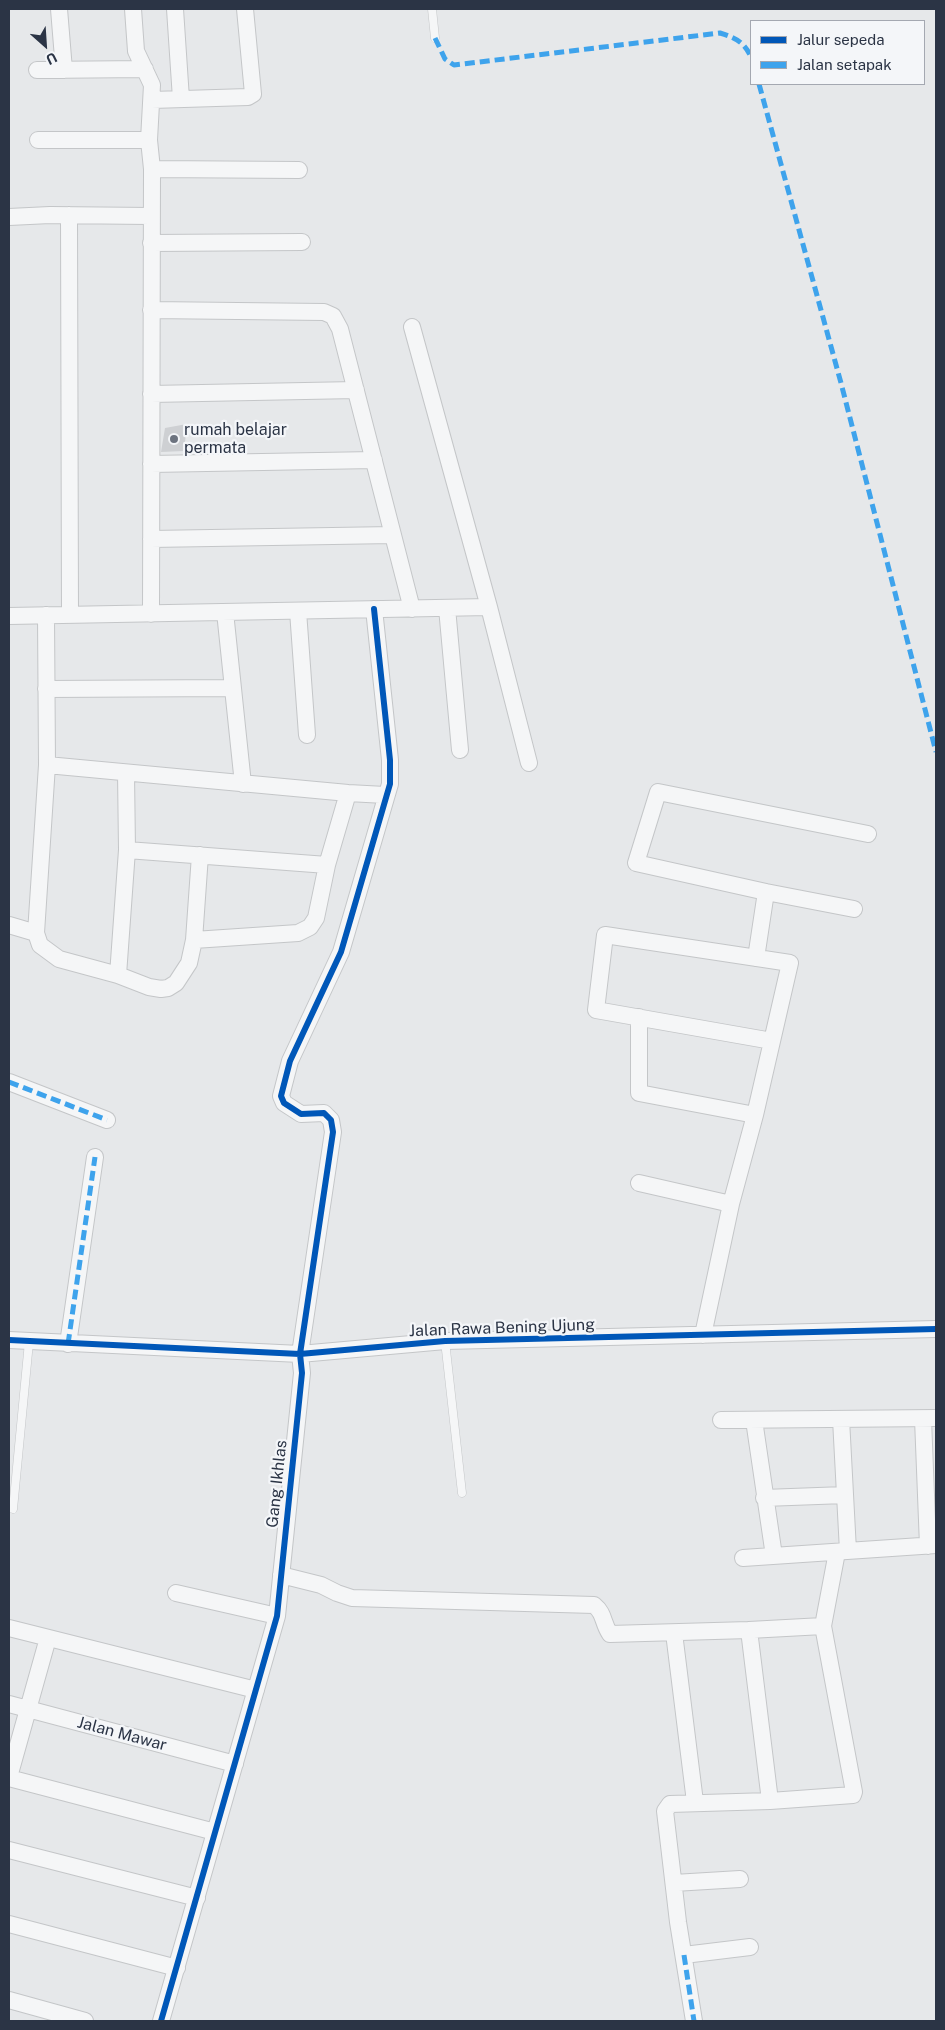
<!DOCTYPE html>
<html>
<head>
<meta charset="utf-8">
<style>
	body { margin:0 }
	#map { position:relative; width:945px; height:2030px; overflow:hidden; background:#e6e8ea; font-family:"Public Sans",sans-serif }
	canvas { display:block }
	.frame { position:absolute; inset:0; border:10px solid #2b3445; pointer-events:none }
	.legend { position:absolute; left:750px; top:20px; width:175px; height:65px; box-sizing:border-box; background:#f4f6f9; border:1px solid #a4a8b1; margin:0; padding:6px 9px; list-style:none; font-size:15px; color:#2b3445 }
	.legend li { display:flex; align-items:center; gap:10px; height:25px }
	.legend b { width:25px; border:1px solid #a4a8b1 }
	.north { position:absolute; left:20px; top:20px; width:50px; height:50px; -webkit-text-stroke:4px #f4f6f9; paint-order:stroke; rotate:154deg; font-size:14px; font-weight:700; line-height:20px; text-align:center; color:#2b3445 }
	.north::after { content:''; display:block; margin:auto; width:18px; height:22px; background:#2b3445; clip-path:polygon(50% 0,100% 100%,50% 72%,0 100%) }
</style>
</head>
<body>
<div id="map">
<canvas width="945" height="2030"></canvas>
<div class="frame"></div>
<ul class="legend">
<li><b style="height:6px;background:#0057b8"></b>Jalur sepeda</li>
<li><b style="height:6px;background:#3ea3ec"></b>Jalan setapak</li>
</ul>
<div class="north">U</div>
</div>
<script>
const context = document.querySelector('canvas').getContext('2d');
context.lineJoin = 'round';
function fill(path, color) { context.fillStyle = color; context.fill(path, 'evenodd'); }
function trace(path, color, width, dash) { context.strokeStyle = color; context.lineWidth = width; context.lineCap = dash ? 'butt' : 'round'; context.setLineDash(dash || []); context.stroke(path); }
function drawText(font, color, halo, rows, align = 'center') {
  context.font = font + ' "Public Sans",sans-serif'; context.lineWidth = 4.5; context.setLineDash([]); context.textBaseline = 'middle'; context.strokeStyle = halo; context.fillStyle = color; for (const [text, x, y, turn = 0] of rows) {
    context.save(); context.translate(x, y); context.rotate((+turn || 0) * Math.PI / 180); context.textAlign = isNaN(turn) ? turn : align; if (halo) context.strokeText(text, 0, 0); context.fillText(text, 0, 0); context.restore();
  }
}
fill(new Path2D(`
	M 187,424 L 184,451 L 161,452 L 165,428 Z`), '#ced0d3');
const lane = new Path2D(`
	M 432,9 L 435,38
	M 445,1341 L 462,1493
	M 13,1509 L 29,1342`);
const street = new Path2D(`
	M 59,9 L 64,70
	M 133,9 L 136,51 L 152,85 L 149,140 L 152,169 L 151,614
	M 175,9 L 181,99
	M 37,70 L 145,69
	M 152,100 L 248,97 L 253,94 L 245,9
	M 38,140 L 149,140
	M 152,169 L 299,170
	M 69,215 L 70,615
	M 9,217 L 50,215 L 151,216
	M 151,243 L 302,242
	M 151,310 L 324,312 L 333,316 L 340,329 L 412,609
	M 412,327 L 489,607 L 529,763
	M 151,394 L 356,390
	M 151,464 L 374,460
	M 151,539 L 393,535
	M 447,608 L 460,750
	M 298,611 L 307,735
	M 225,612 L 243,784
	M 9,616 L 489,607
	M 46,689 L 233,688
	M 47,765 L 348,793 L 385,795
	M 127,850 L 327,865
	M 766,892 L 636,863 L 658,792 L 868,834
	M 9,925 L 36,933 L 47,765 L 46,615
	M 36,933 L 40,945 L 59,959 L 118,975 L 149,987 L 161,989 L 168,988 L 176,983 L 189,963 L 194,940 L 200,855
	M 194,940 L 298,933 L 310,927 L 316,918 L 327,865 L 348,793
	M 756,958 L 766,892 L 854,909
	M 118,975 L 127,850 L 126,773
	M 639,1017 L 639,1093 L 755,1115
	M 9,1082 L 107,1120
	M 639,1183 L 731,1204
	M 703,1335 L 731,1204 L 755,1115 L 790,963 L 605,935 L 596,1010 L 772,1041
	M 9,1340 L 300,1354 L 445,1341 L 936,1329
	M 68,1344 L 95,1157
	M 841,1419 L 848,1551
	M 923,1419 L 928,1546
	M 721,1420 L 936,1418
	M 754,1420 L 774,1556
	M 764,1498 L 845,1495
	M 743,1558 L 936,1545
	M 281,1575 L 321,1585 L 337,1593 L 352,1598 L 594,1605 C 605,1614 602,1622 610,1634 L 749,1630 L 823,1626
	M 176,1593 L 277,1616
	M 9,1628 L 256,1690
	M 749,1630 L 770,1801
	M 674,1633 L 695,1802
	M 9,1704 L 235,1764
	M 9,1777 L 48,1638
	M 9,1778 L 215,1832
	M 9,1850 L 197,1898
	M 674,1883 L 740,1879
	M 9,1924 L 177,1968
	M 684,1955 L 750,1947
	M 9,2000 L 85,2021
	M 161,2021 L 277,1616 L 302,1373 L 300,1354 L 333,1132 L 331,1120 L 324,1113 L 301,1114 L 284,1103 L 281,1096 L 290,1061 L 341,952 L 390,784 L 390,760 L 374,609
	M 694,2021 L 678,1922 L 665,1811 L 670,1804 L 770,1801 L 853,1795 L 854,1792 L 823,1626 L 837,1552`);
trace(lane, '#c4c6c8', 9);
trace(street, '#c4c6c8', 18);
trace(lane, '#f5f6f7', 8);
trace(street, '#f5f6f7', 16);
trace(new Path2D(`
	M 435,38 L 445,59 L 454,65 L 720,33 C 736,38 744,42 751,57
	M 759,84 L 841,383 L 936,752
	M 9,1082 L 107,1120
	M 68,1344 L 95,1157
	M 684,1955 L 694,2021`), '#3ea3ec', 5, [10, 5]);
trace(new Path2D(`
	M 9,1340 L 300,1354 L 445,1341 L 936,1329
	M 161,2021 L 277,1616 L 302,1373 L 300,1354 L 333,1132 L 331,1120 L 324,1113 L 301,1114 L 284,1103 L 281,1096 L 290,1061 L 341,952 L 390,784 L 390,760 L 374,609`), '#0057b8', 6);
for (const [x, y, r, color] of [
	[174,439,5,"#6c737f"]
]) { const dot = new Path2D(); dot.arc(x, y, r, 0, 2 * Math.PI); context.fillStyle = color; context.fill(dot); trace(dot, '#f4f6f9', 2); }
drawText('16px', '#2b3445', '#f4f6f9', [
	["rumah belajar",184,430],
	["permata",184,448]
], 'left');
drawText('16px', '#2b3445', '#f4f6f9', [
	["Jalan Rawa Bening Ujung",502,1328,-2],
	["Gang Ikhlas",277,1484,-84],
	["Jalan Mawar",122,1734,15]
]);
</script>
</body>
</html>
